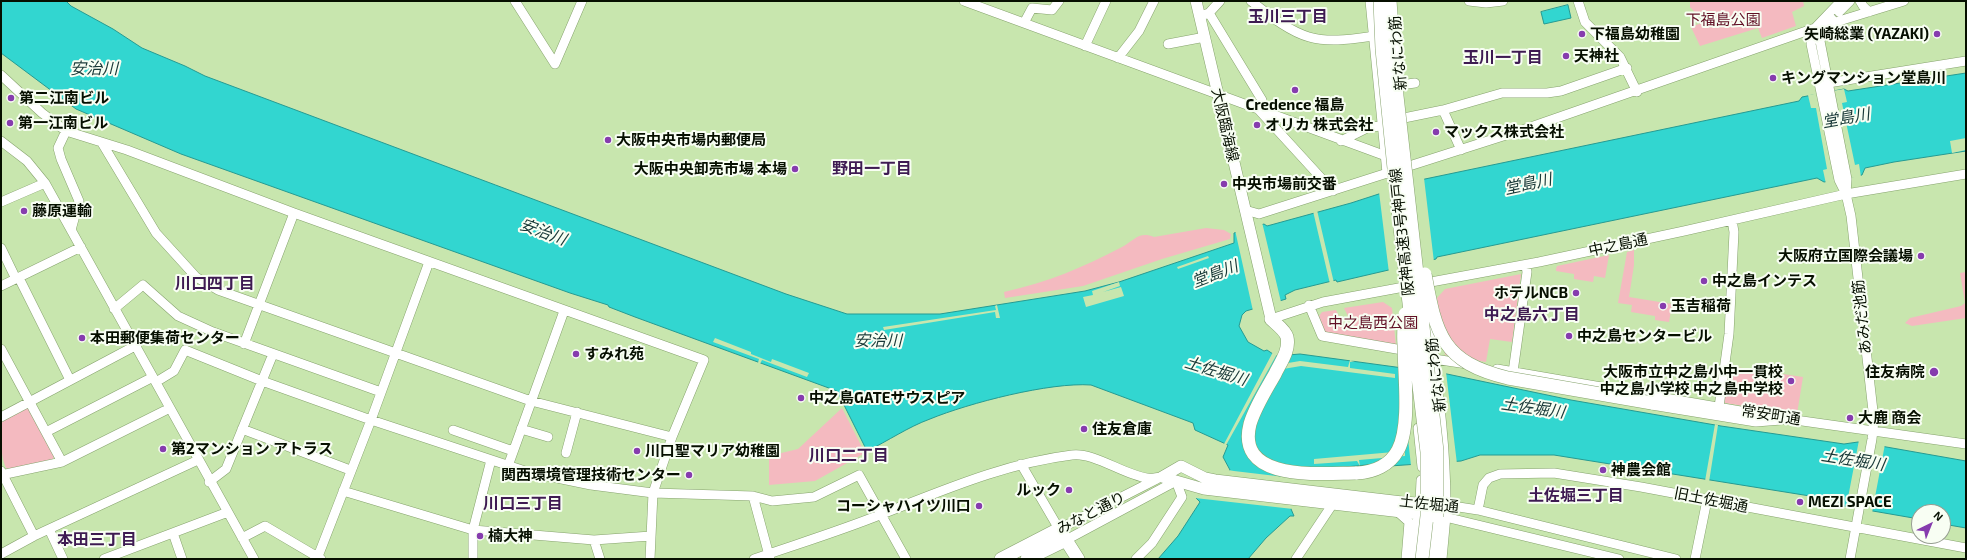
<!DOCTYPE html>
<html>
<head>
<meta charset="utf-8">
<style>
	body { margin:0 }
	#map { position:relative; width:1967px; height:560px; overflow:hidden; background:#c8e6ae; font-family:"Exo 2",sans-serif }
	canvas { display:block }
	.frame { position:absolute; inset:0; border:2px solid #060f00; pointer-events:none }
	.north { position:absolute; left:1911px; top:504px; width:40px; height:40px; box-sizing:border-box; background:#f8fef3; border:1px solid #979e92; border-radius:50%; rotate:43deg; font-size:11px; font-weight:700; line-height:16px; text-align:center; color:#060f00 }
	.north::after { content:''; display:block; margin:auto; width:14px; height:18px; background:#863cae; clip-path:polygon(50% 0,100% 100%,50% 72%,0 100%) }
</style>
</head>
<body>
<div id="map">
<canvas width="1967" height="560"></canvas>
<div class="frame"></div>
<div class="north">N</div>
</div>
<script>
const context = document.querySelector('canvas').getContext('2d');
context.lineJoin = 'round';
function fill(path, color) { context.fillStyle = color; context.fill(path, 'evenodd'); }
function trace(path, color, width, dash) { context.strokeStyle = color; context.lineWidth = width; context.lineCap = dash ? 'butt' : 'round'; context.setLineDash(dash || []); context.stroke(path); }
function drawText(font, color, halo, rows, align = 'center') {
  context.font = font + ' "Exo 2","Noto Sans JP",sans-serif'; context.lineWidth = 4; context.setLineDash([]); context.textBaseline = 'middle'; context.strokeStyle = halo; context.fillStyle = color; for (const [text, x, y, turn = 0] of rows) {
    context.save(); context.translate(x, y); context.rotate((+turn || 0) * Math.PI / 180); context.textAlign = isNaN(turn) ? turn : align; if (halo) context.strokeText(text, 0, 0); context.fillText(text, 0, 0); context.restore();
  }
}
fill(new Path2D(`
	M 1690,1 L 1803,1 L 1804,6 L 1792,12 L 1796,26 L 1762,38 L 1758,28 L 1700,46 L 1691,27 L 1704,22 L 1690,7 Z
	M 1206,228 L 1224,230 L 1231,234 L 1230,239 L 1162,259 L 1083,286 L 1005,298 L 1004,292 C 1048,282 1082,268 1122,247 C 1135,240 1139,231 1154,237 Z
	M 1634,250 L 1634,265 L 1629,297 L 1672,304 L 1669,322 L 1655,320 L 1655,316 L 1631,312 L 1632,305 L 1618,303 L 1627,252 Z
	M 1609,255 L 1605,278 L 1594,276 L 1593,282 L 1574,279 L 1574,274 L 1556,271 L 1556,269 L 1557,266 Z
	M 1966,272 L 1966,318 L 1912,326 L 1905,323 L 1910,318 L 1961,306 L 1965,303 L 1960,273 Z
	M 1521,274 L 1512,342 L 1490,339 L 1486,362 L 1445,355 L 1437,298 L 1445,289 Z
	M 1383,302 L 1392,308 L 1396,346 L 1325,333 L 1319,316 L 1322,312 L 1336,310 L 1344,326 L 1351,322 L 1344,308 Z
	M 1729,366 L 1803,377 L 1797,414 L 1725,403 L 1724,401 Z
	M 25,406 L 30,408 L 55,454 L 53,459 L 8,470 C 0,462 1,434 1,421 Z
	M 842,408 L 865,453 L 815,481 L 769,485 L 769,456 L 798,449 Z`), '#f4bac0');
const water = new Path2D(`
	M 1,1 L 66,1 L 71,6 L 113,29 L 142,48 L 185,66 L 205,76 L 786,294 L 847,314 L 940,314 L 1085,291 L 1119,282 L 1234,243 L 1234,233 L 1264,224 L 1267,226 L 1351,203 L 1425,179 L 1799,101 L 1802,97 L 1844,89 L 1848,91 L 1966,73 L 1966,151 L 1894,162 L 1865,168 L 1862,175 L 1824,182 L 1817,178 L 1437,257 L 1436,259 L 1337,282 L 1336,280 L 1295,290 L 1285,295 L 1286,299 L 1246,311 L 1242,315 L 1239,326 L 1248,342 L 1264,351 L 1267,350 L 1276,356 L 1300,354 L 1447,374 L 1571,400 L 1721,426 L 1844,444 L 1858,442 L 1966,461 L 1966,528 L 1943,524 L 1943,512 L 1919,512 L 1919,519 L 1844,506 L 1835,500 L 1554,455 L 1480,455 L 1461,461 L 1390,466 L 1377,464 L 1334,468 L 1311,476 L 1291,509 L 1294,516 L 1290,516 L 1266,538 L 1248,559 L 1158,559 L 1178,536 L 1200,502 L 1196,498 L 1230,470 L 1223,457 L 1228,445 L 1195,430 L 1193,423 L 1091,385 C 1050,382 969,403 930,419 C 908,427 888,441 867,451 L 837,391 L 635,317 L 609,307 L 608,305 L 570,293 L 181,154 L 76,109 L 1,53 Z
	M 1568,5 L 1571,18 L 1544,24 L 1541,12 Z`);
fill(water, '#32d6d0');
trace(water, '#259a92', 1);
fill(new Path2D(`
	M 1844,89 L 1847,102 L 1842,103 L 1855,165 L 1859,164 L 1861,177 L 1855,177 L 1826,184 L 1823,170 L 1827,169 L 1816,108 L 1811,108 L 1808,95 Z
	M 1966,138 L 1966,150 L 1952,153 L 1950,141 Z
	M 1424,178 L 1434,262 L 1389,273 L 1379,192 Z
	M 1317,210 L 1334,283 L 1330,284 L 1313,211 Z
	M 1262,222 L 1281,302 L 1253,311 L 1235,230 Z
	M 1208,256 L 1209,258 L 1178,269 L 1177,267 Z
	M 1119,282 L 1120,286 L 1103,292 L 1121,287 L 1124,296 L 1086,307 L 1083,297 L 1093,295 L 1092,291 Z
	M 997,305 L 1000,318 L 996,318 L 995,312 L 884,330 L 883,327 L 996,310 L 995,306 Z
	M 715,338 L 751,352 L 751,354 L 771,362 L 772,359 L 809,373 L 807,377 L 762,360 L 760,364 L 758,363 L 759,359 L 713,342 Z
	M 1273,352 L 1277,354 L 1225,447 L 1224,444 Z
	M 1350,360 L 1355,361 L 1350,362 L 1350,368 L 1395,374 L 1395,378 L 1301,366 L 1283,369 L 1282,364 L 1300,361 L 1348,367 Z
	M 1400,365 L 1446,372 L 1457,464 L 1411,466 Z
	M 1715,424 L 1718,425 L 1709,482 L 1705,481 Z
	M 1859,440 L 1885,444 L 1872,513 L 1846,508 Z
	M 1405,451 L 1405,456 L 1359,460 L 1360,466 L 1357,461 L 1314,464 L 1314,459 Z
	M 1228,470 L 1234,471 L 1310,480 L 1293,509 L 1195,498 Z`), '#c8e6ae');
const minor = new Path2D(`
	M 515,1 L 555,64
	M 964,1 L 1386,156
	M 1251,1 C 1268,14 1288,31 1309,37 C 1330,43 1352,39 1374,36
	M 1469,1 L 1486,3 L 1503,1
	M 1578,1 L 1585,22 L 1620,57 L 1637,92
	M 1841,1 L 1815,28 L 1811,44 L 1839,180 L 1846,194
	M 1860,1 L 1863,6 L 1869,12
	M 1839,12 L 1850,1
	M 1209,13 L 1262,100 L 1262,103 L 1258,109 L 1333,191
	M 1203,15 L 1209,13 L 1220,1
	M 1024,23 L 1032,8 L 1052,10 L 1059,1
	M 1826,25 L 1820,41 L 1847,179 L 1846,194 L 1851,216 L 1874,420 L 1872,439 L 1850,559
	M 1826,25 L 1904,1
	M 1168,44 L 1205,37
	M 1085,46 L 1106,1
	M 1118,58 L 1139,31 L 1154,1
	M 555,64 L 582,1
	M 1,75 L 42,113 L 66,131 L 127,150 L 294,213 L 704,360 L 672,437 L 653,493 L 650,559
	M 1828,83 L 1966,61
	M 1400,85 L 1415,83
	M 1443,110 L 1461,150
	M 1404,118 L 1443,110 L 1502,93 L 1547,93 L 1561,91 L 1627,68
	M 66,131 L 58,148 L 61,159 L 79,201 L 71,230
	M 1,141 L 27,161 L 45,183 L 254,559
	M 1341,141 L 1369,127 L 1383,126
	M 102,143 L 156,233 L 196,277 L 218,290 L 531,401 L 672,437
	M 1,202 L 45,183
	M 1245,210 L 1259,214 L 1525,129 L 1815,28 L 1832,19
	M 1,248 L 16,279
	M 19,278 L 70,380
	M 1,286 L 81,247
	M 1309,305 L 1322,336 L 1408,351
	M 114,309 L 143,285 L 178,316 L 213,332 L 381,392
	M 1428,310 C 1436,375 1446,440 1446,505 L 1478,510 L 1676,559
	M 1271,319 L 1323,302 L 1539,262 L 1684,231 L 1846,194 L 1966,174
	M 244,344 L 294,213
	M 1,349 L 62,462
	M 1434,359 L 1467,364
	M 1497,369 L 1781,418 L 1966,444
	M 1513,372 L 1527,272 L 1526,265
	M 156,382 L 174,371 L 185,350 L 262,381 L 371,420 L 528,472 L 591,485 L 653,493 L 753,496 L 772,501 L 814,497 L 859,475 L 906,559
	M 1719,407 L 1729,334 L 1734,232 L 1732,220
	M 1,417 L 135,346
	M 1418,428 L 1422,467
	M 242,429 L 350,470
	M 521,429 L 548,437
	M 453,430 L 513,451
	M 46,432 L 153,377
	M 566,453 L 577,412
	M 1021,464 L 1059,529 L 1157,479
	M 508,466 L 564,311
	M 1,471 L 34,536
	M 1,475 L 62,462 L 170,408
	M 209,482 L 226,469 L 273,354
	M 343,491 L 473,530 L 594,540 L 651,536
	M 753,496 L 770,559
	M 1420,503 L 1421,480
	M 1478,510 L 1483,485 L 1489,478 L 1500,474 L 1554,473 L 1641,487 L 1966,548
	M 1399,513 L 1409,522 L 1406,559
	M 1445,517 L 1619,559
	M 49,529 L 63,559
	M 173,533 L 182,559
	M 242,538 L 265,526 L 321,559
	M 594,540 L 600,559
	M 1066,540 L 1176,481 L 1182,497 L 1152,543 L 1136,559
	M 1,554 L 34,536 L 198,460
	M 104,559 L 228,512
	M 317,559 L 371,420 L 429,262
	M 473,559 L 473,530 L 491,460
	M 754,559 C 797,544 840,531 882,514 C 944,490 1006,463 1072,455 C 1094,452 1124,475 1147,478 C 1152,479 1157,477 1162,477
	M 1296,559 L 1332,505
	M 1695,559 L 1707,500`);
const major = new Path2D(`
	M 1196,1 L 1271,319
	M 1371,1 L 1388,173
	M 1162,477 L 1181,466 L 1205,478 L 1215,480 L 1402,502 L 1446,505 L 1441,559
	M 1162,477 L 1204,489 L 1436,516
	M 1415,559 L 1419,508`);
const highway = new Path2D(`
	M 1271,319 C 1276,324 1285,330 1287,337 C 1290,351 1280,363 1275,374 C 1266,390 1255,407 1250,424 C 1235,483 1323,473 1357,473
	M 1652,403 L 1756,420 L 1781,418
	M 1001,559 L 1059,529 L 1078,559
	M 1027,559 L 1066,540
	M 1433,559 L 1437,517`);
trace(minor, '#86a36d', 10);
trace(major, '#86a36d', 12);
trace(highway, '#86a36d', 14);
trace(minor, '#fff', 9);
trace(major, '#fff', 11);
trace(highway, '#fff', 13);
const highwayBridge = new Path2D(`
	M 1380,1 L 1382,49 L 1400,228 L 1427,452 L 1427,516 L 1422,559
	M 1390,1 L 1397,96 L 1437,451 L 1437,517
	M 1425,274 C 1436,335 1442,362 1508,378 L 1652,403
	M 1357,473 C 1374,472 1390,465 1398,450 C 1411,426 1404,373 1404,345 C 1403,334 1404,324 1405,314`);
trace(highwayBridge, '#86a36d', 14, []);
trace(highwayBridge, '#fff', 13);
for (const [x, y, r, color] of [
	[1582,34,4,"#863cae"],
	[1937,34,4,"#863cae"],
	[1566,56,4,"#863cae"],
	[1773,78,4,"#863cae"],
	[1295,90,4,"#863cae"],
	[11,98,4,"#863cae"],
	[10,123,4,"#863cae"],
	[1257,125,4,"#863cae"],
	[1436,132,4,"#863cae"],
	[608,140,4,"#863cae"],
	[795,169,4,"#863cae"],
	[1224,184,4,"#863cae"],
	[24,211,4,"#863cae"],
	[1921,256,4,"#863cae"],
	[1704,281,4,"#863cae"],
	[1576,293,4,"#863cae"],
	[1663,306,4,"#863cae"],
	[1569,336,4,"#863cae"],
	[82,338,4,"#863cae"],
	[576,354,4,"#863cae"],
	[1934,372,5,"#863cae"],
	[1791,381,4,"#863cae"],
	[801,398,4,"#863cae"],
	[1850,418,4,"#863cae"],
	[1084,429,4,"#863cae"],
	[163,449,4,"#863cae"],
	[637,451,4,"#863cae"],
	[1603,470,4,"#863cae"],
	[689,475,4,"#863cae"],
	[1069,490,4,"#863cae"],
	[1800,502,4,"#863cae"],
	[979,506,4,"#863cae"],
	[480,536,4,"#863cae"]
]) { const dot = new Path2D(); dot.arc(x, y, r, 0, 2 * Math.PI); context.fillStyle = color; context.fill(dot); trace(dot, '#f8fef3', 1.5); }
drawText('15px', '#610f25', '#f8fef3', [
	["下福島公園",1723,20],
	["中之島西公園",1373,323]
]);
drawText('bold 15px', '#060f00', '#f8fef3', [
	["下福島幼稚園",1590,34],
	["矢崎総業 (YAZAKI)",1929,34,"right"],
	["天神社",1574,56],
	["キングマンション堂島川",1781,78],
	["第二江南ビル",19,98],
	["Credence 福島",1295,105,"center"],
	["第一江南ビル",18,123],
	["オリカ 株式会社",1265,125],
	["マックス株式会社",1444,132],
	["大阪中央市場内郵便局",616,140],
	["大阪中央卸売市場 本場",787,169,"right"],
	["中央市場前交番",1232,184],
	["藤原運輸",32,211],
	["大阪府立国際会議場",1913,256,"right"],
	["中之島インテス",1712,281],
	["ホテルNCB",1568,293,"right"],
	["玉吉稲荷",1671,306],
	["中之島センタービル",1577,336],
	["本田郵便集荷センター",90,338],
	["すみれ苑",584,354],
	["大阪市立中之島小中一貫校",1783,372,"right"],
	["中之島小学校 中之島中学校",1783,389,"right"],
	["住友病院",1925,372,"right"],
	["中之島GATEサウスピア",809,398],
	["大鹿 商会",1858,418],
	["住友倉庫",1092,429],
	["第2マンション アトラス",171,449],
	["川口聖マリア幼稚園",645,451],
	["神農会館",1611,470],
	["関西環境管理技術センター",681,475,"right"],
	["ルック",1061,490,"right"],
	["MEZI SPACE",1808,502],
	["コーシャハイツ川口",971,506,"right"],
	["楠大神",488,536]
], 'left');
drawText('15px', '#060f00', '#f8fef3', [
	["新なにわ筋",1398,53,-95],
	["大阪臨海線",1225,125,77],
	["阪神高速3号神戸線",1402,232,-96],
	["中之島通",1618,245,-12],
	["あみだ池筋",1862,317,-96],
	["新なにわ筋",1436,375,-97],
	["常安町通",1771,415,9],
	["旧土佐堀通",1711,500,11],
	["土佐堀通",1429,504,6],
	["みなと通り",1091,513,-27]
]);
drawText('bold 16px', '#3e1b52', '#f8fef3', [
	["玉川三丁目",1288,17],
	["玉川一丁目",1503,58],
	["野田一丁目",872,169],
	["川口四丁目",215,284],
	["中之島六丁目",1532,315],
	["川口二丁目",849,456],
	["土佐堀三丁目",1576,496],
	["川口三丁目",523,504],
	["本田三丁目",97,540]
]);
drawText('italic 16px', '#183837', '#f8fef3', [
	["安治川",94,69],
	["堂島川",1846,118,-10],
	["堂島川",1528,184,-12],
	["安治川",543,232,20],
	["堂島川",1215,274,-21],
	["安治川",878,341],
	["土佐堀川",1216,371,17],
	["土佐堀川",1533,408,8],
	["土佐堀川",1853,460,9]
]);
</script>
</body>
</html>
